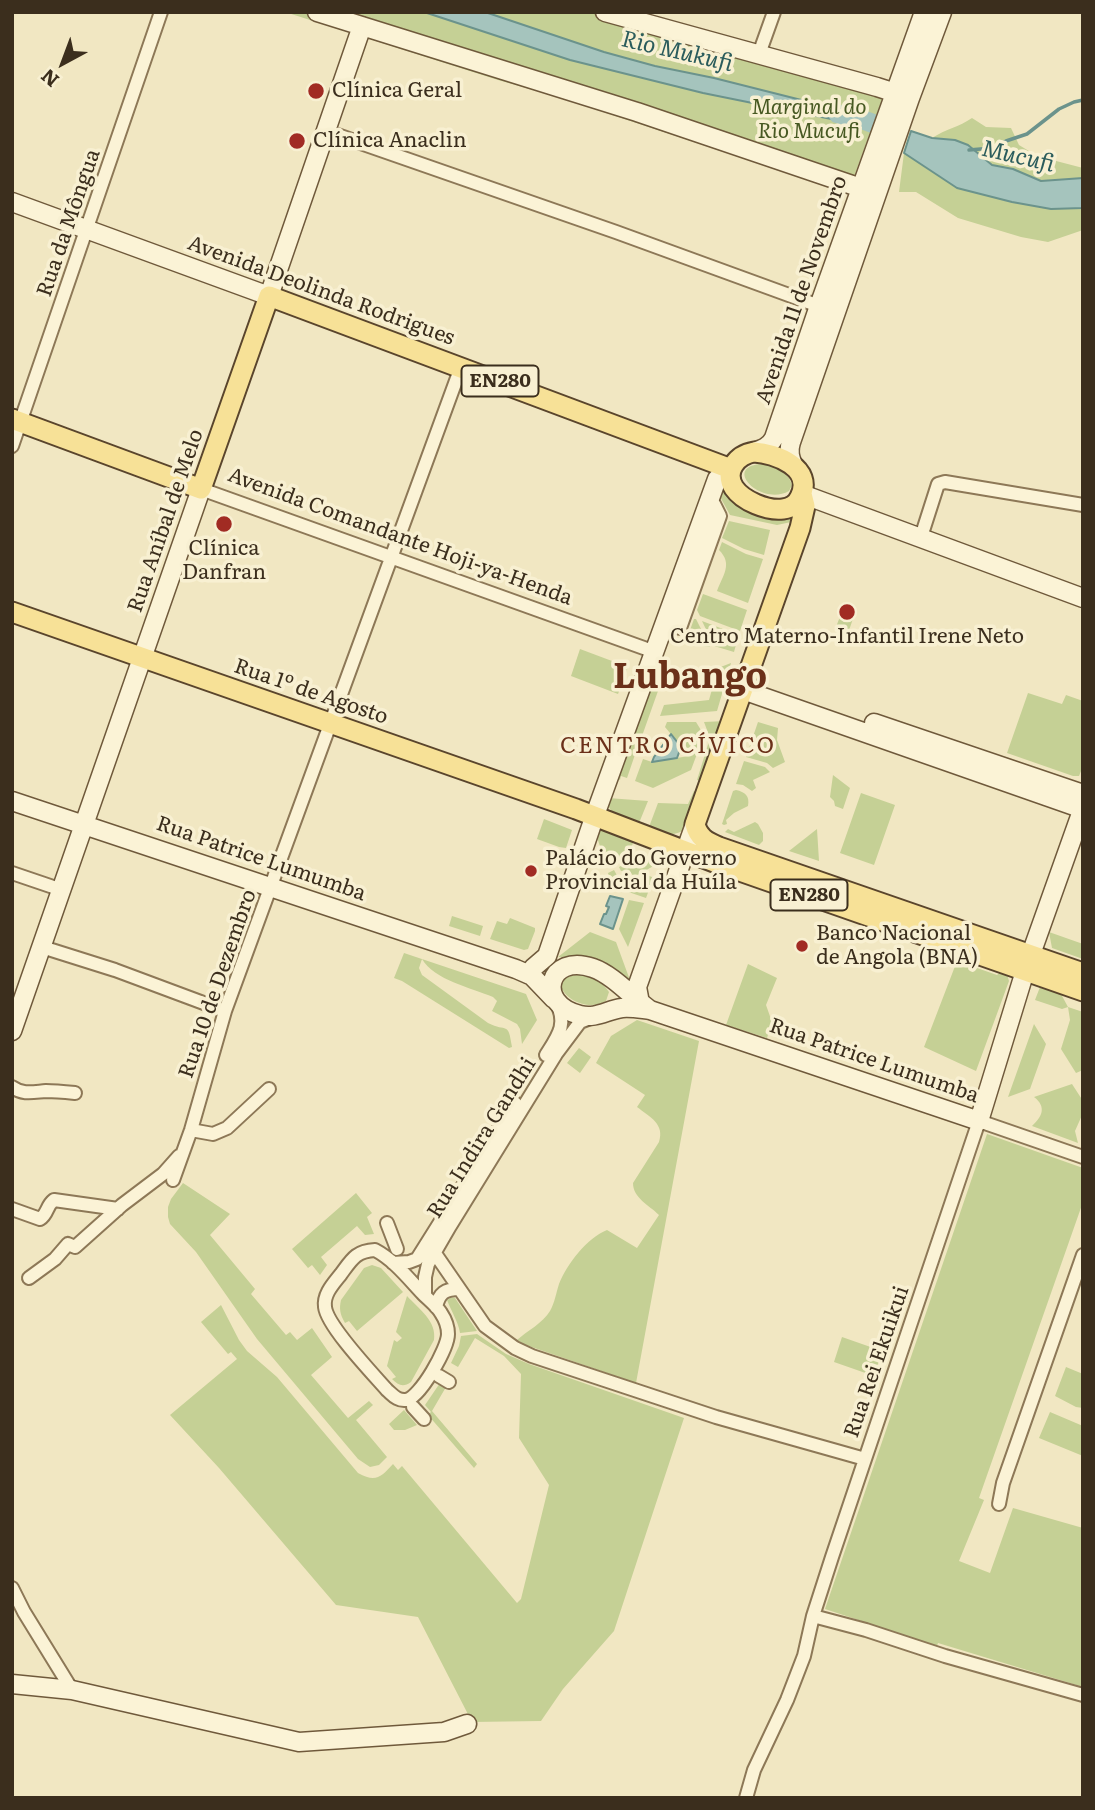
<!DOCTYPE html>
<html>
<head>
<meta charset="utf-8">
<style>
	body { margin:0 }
	#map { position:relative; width:1095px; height:1810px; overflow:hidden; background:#f1e7c2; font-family:Literata,serif }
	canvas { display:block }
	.frame { position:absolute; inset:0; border:14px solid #3b2e1d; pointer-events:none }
	.north { position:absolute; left:28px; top:28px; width:70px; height:70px; -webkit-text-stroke:5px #f8f0d2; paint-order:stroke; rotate:221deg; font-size:19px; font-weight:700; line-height:28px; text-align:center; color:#3b2e1d }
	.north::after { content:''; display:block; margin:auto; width:24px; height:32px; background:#3b2e1d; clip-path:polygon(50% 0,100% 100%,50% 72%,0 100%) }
</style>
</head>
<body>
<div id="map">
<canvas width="1095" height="1810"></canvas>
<div class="frame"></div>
<div class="north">N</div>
</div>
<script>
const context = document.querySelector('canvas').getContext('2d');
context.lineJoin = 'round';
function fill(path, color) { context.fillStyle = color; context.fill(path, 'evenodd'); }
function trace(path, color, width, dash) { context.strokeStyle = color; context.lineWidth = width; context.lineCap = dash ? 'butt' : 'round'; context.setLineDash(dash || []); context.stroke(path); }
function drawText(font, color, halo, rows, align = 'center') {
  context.font = font + ' Literata,serif'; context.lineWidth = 7; context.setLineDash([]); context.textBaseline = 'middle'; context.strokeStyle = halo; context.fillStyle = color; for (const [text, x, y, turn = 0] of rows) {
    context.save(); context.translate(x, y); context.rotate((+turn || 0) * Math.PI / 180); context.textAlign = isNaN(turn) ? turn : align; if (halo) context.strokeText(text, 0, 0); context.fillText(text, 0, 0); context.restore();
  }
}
fill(new Path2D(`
	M 285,12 L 636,12 L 888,83 L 848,193 L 558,97 L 498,80 Z
	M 972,118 L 986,127 L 1011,128 L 1019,145 L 1037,156 L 1083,168 L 1083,178 L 1041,182 L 1013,169 L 992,165 L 968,145 L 955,140 L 932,138 C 946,129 959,127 972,118 Z
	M 904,153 L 957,188 L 1012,202 L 1051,209 L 1083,208 L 1083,230 L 1048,242 L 1021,237 L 958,218 L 916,192 L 899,192 Z
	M 762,464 C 775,466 789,472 792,485 L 789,491 C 761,507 721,466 762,464 Z
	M 722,485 L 796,512 L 796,521 L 777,525 L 730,515 L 718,493 Z
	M 729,521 L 770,530 L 764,555 L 744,549 L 722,538 Z
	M 722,542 L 746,554 L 763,559 L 748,603 L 717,591 C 723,575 733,564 719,550 Z
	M 703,594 L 747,610 L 740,631 L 700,616 L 697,610 Z
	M 844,606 L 856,610 L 846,639 L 836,627 Z
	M 694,619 L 696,619 L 710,647 L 685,644 Z
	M 702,621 L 736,634 L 737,641 L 734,652 L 714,646 Z
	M 580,649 L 628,667 L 618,694 L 571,676 Z
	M 731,663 L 717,711 L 660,716 L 664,705 L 709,700 L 718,668 Z
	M 652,679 L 658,691 L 642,736 L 633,733 Z
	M 1028,693 L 1062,704 L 1066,695 L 1083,701 L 1083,766 L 1079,776 L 1073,776 L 1007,753 Z
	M 726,721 L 703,782 L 697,780 L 710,738 L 704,722 Z
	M 667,722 L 696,722 L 704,735 L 691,770 L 653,788 L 635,781 L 643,759 L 652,762 L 689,756 L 665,727 Z
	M 758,722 L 778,728 L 777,740 L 785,762 L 773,768 L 767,763 L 746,757 Z
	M 631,737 L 640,740 L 627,778 L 621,776 L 620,780 L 616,779 Z
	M 744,761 L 765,767 L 770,772 L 753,780 L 756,788 L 752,791 L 743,785 L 736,784 Z
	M 833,775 L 850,788 L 843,809 L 835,806 L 834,801 L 830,797 Z
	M 736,790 C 745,792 750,796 748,806 L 734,813 L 726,820 L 727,824 L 724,825 L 722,824 L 733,791 Z
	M 694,791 L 699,791 L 686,828 C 673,839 662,833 649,827 L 658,803 L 688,804 Z
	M 861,793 L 895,805 L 874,865 L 840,853 Z
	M 608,798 L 648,801 L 639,823 L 613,813 L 608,806 Z
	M 544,819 L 572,830 L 566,848 L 559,847 L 537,839 Z
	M 755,822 L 758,824 L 763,833 L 763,841 L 759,845 L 725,832 L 728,829 L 734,832 Z
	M 599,826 L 635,838 L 629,853 L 606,865 L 596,834 Z
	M 817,829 L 819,861 L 789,851 Z
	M 640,851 L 655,859 L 657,864 L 634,877 L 629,870 L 621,871 L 619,867 L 637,857 Z
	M 614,870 L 624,888 L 646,875 L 652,877 L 653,879 L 646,898 L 611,886 L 608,873 Z
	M 629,900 L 644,903 L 628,947 L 619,929 Z
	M 452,916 L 483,926 L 480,936 L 449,926 Z
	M 510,918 L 535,928 L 535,931 L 528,949 L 524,950 L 490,939 L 497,921 L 507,924 Z
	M 590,932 L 616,942 L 631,983 L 584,958 L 558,957 Z
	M 1049,932 L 1083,944 L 1083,959 L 1052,948 Z
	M 404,953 L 526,994 L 537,1020 L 522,1044 L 520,1029 L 517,1024 L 492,1011 L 497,1001 L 493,997 C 472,988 434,980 422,959 L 419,968 L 422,975 L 488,1023 C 507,1033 508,1020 512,1047 L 509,1048 L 402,981 L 394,978 Z
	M 957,961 L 997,975 L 1003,970 L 1006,971 L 1009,981 L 976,1071 L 924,1047 Z
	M 748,964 L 777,978 L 766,1005 L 772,1022 L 767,1038 L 726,1025 Z
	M 580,975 C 592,977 602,981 609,992 L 606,1001 C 578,1018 537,976 580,975 Z
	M 1040,987 L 1061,994 L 1068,1007 L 1083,1012 L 1083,1070 L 1076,1073 L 1061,1049 L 1070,1020 L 1068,1007 L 1062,1009 L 1035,1000 Z
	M 637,1020 L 699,1041 L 636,1383 L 523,1344 L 517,1340 C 527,1331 543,1323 550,1311 C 555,1302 556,1293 559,1284 C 567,1264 587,1238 607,1230 L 637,1248 L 659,1215 C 649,1205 633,1198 633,1183 L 659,1142 C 665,1124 650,1117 637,1107 L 645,1095 L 596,1063 L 611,1036 Z
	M 1034,1024 L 1046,1044 L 1030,1089 L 1008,1097 Z
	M 579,1048 L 591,1057 L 580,1073 L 567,1063 Z
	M 1072,1084 L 1083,1101 L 1083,1113 L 1075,1131 L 1078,1143 L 1032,1126 C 1042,1117 1047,1107 1034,1097 Z
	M 987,1134 L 1083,1168 L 1083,1202 L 979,1498 L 984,1500 L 959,1561 L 990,1573 L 1013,1508 L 1083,1528 L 1083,1687 L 938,1643 L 937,1646 L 825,1609 Z
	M 183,1183 L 230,1214 L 210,1235 L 255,1289 L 251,1294 L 286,1335 L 290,1332 L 297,1340 L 312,1328 L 332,1357 L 311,1375 L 348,1418 L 369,1401 L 373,1405 L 356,1420 L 387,1457 L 379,1465 L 370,1467 L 358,1459 L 257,1339 L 196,1252 L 170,1224 L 168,1217 L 168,1207 L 171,1199 Z
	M 356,1193 L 372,1213 L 367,1217 L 374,1234 L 365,1235 L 357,1226 L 321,1257 L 327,1265 L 320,1275 L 312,1265 L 308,1268 L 292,1249 Z
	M 372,1265 L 381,1268 L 403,1292 L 357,1331 L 349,1321 L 345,1323 C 340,1314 339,1309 341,1300 L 364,1268 Z
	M 407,1296 C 419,1309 437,1321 434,1340 L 411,1382 C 403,1388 398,1385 392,1379 L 396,1377 L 387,1366 L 394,1340 L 397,1342 L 402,1338 L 396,1332 Z
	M 452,1297 L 455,1298 L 477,1331 L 460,1333 C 458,1321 451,1311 447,1300 Z
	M 221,1305 L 239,1340 L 247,1351 L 277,1377 L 358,1473 C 376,1483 381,1477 393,1464 L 398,1470 L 402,1466 L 517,1603 L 521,1599 L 549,1485 L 519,1438 L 521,1374 L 504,1356 L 475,1338 L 458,1367 L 451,1363 L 459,1346 L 461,1336 L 477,1334 L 506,1354 L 529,1364 L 684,1418 L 614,1631 L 563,1689 L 541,1721 L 472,1722 L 418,1617 L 336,1605 L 219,1468 L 170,1415 L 237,1359 L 231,1352 L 228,1354 L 201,1322 Z
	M 842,1337 L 882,1351 L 874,1376 L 834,1362 Z
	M 1066,1367 L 1083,1374 L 1083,1408 L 1076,1407 L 1055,1396 Z
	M 440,1383 L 446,1387 L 432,1411 L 477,1464 L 474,1468 L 428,1415 L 431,1412 L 425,1405 Z
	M 404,1410 L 417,1425 L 405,1430 L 394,1430 L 389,1424 Z
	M 1050,1412 L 1083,1426 L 1083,1456 L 1039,1438 Z`), '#c5d095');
const water = new Path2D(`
	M 424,12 L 485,12 L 604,52 L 655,66 L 714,78 L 841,110 L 864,114 L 861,119 L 861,125 L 703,93 L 570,60 Z
	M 911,131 L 932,138 L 955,140 L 968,145 L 992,165 L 1013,169 L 1041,181 L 1083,178 L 1083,208 L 1051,209 L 1012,202 L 957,188 L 904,153 Z
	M 671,734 L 681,747 L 677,758 L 652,762 L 654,757 Z
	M 610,896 L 623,899 L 613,929 L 600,924 L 604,914 L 606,914 L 609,907 L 606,906 Z`);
fill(water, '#a5c4bd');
trace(water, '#6b938c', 2);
trace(new Path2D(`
	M 969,150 L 992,148 L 1006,141 L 1027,134 L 1059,109 L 1074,102 L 1083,100`), '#6b938c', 3.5);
trace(new Path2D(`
	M 838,114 L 861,119 L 890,130`), '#a5c4bd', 19);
const street = new Path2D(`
	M 759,54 L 774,12
	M 326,131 L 616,232 L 819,306
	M 12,446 L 161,12
	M 201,489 L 655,652
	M 714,504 L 720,516 L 680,628 L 675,617 Z
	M 921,537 L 938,484 L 945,482 L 1083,505
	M 12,873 L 62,890
	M 42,947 L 115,970 L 225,1011
	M 546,1055 C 558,1036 568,1024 556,1002
	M 12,1087 C 23,1095 33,1092 46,1091 C 55,1091 65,1092 75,1093
	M 191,1130 L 213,1134 L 227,1128 L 269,1089
	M 173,1180 L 191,1130 L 225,1011 L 461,367
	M 12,1209 L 40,1219 C 48,1214 46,1206 54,1200 L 118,1209
	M 387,1223 L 397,1249
	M 375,1250 C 394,1260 408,1278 423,1294 C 429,1300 437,1306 441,1313 C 445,1319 448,1327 448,1334 C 448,1348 420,1398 406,1400 C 397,1401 393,1395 387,1390 C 373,1374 327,1326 325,1307 C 323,1294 334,1283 341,1274 C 352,1259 356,1251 375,1250 Z
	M 434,1252 L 485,1326 L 515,1348 L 532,1356 L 716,1417 L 865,1459
	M 393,1263 L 409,1262 L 417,1259 L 515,1103
	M 29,1278 L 55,1259 L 68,1244 L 75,1247 L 122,1205 L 163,1174 L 179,1156
	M 425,1296 L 425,1277 L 428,1264 L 450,1226 L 556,1054 L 580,1022 L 593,1017
	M 436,1307 C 439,1293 445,1289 459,1289
	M 439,1376 L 449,1382
	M 413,1407 L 424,1419
	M 999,1504 L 1003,1483 L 1083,1255
	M 12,1588 L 24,1612 L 72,1690
	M 813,1616 L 866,1630 L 945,1656 L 1083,1695
	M 746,1798 L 754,1770 L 787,1700 L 804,1656 L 813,1616 L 832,1557 L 979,1121 L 1083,1157`);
const secondary = new Path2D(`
	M 317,12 L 637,112 L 861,188
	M 605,12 L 877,87 L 905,96
	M 12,202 L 269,296 L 362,26
	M 754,452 C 763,449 769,447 774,438 L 819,306 L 924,12
	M 794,467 C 790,458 788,452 791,442 L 910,98 L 942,12
	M 802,494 L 1083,598
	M 743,690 L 1083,809
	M 874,723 L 1083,794
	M 12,801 L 516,969 L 532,976 L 554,999
	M 533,968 L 547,956 L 595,815 L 717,479 L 722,474 L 731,469
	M 640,1003 L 637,987 L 695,824
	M 650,1010 C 632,997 613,975 593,968 C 548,952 534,1004 580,1015 C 596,1019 607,1010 622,1008 C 631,1007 641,1009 650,1010 L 979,1121 L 1025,971 L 1083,808
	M 12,1031 L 201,489
	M 12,1684 L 72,1690 L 299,1742 L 444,1732 L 467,1724`);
const primary = new Path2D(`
	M 12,419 L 201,489 L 269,296 L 731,469
	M 754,452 C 775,453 815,468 800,497 C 797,504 791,508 783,509 C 767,511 743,501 734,488 C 723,471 737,455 754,452 Z
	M 802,494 L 805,506 L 800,528 L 695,824 C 698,837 706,842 719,847 L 1083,973
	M 12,612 L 576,809 L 714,862 L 1083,991`);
trace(street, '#8d7857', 16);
trace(secondary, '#6f593b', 21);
trace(primary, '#5a452c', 23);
trace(street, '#fbf3d6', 12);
trace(secondary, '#fbf3d6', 18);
trace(primary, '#f7e197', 19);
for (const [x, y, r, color] of [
	[316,91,9,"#a12b23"],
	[297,141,9,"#a12b23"],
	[224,524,9,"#a12b23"],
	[847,612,9,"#a12b23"],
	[531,871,7,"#a12b23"],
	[802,946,7,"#a12b23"]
]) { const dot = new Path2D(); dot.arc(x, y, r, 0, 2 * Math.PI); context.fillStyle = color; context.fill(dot); trace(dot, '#f8f0d2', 2.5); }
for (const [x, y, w] of [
	[500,381,77],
	[809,895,77]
]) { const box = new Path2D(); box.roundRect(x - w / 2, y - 15.5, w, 31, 5); context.fillStyle = '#f8f0d2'; context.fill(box); trace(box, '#3b2e1d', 2); }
drawText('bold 19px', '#3b2e1d', null, [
	["EN280",500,381],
	["EN280",809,895]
]);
drawText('21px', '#3b2e1d', '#f8f0d2', [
	["Clínica Geral",332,91],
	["Clínica Anaclin",313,141],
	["Clínica",224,549,"center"],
	["Danfran",224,573,"center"],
	["Centro Materno-Infantil Irene Neto",847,637,"center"],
	["Palácio do Governo",545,859],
	["Provincial da Huíla",545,883],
	["Banco Nacional",816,934],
	["de Angola (BNA)",816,958]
], 'left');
drawText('italic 21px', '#475922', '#f8f0d2', [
	["Marginal do",809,108],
	["Rio Mucufi",809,132]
]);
drawText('21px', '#3b2e1d', '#f8f0d2', [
	["Rua da Môngua",69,223,-71],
	["Avenida 11 de Novembro",802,290,-71],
	["Avenida Deolinda Rodrigues",321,291,20],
	["Rua Aníbal de Melo",166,521,-71],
	["Avenida Comandante Hoji-ya-Henda",400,537,20],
	["Rua 1º de Agosto",311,692,19],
	["Rua Patrice Lumumba",261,859,19],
	["Rua 10 de Dezembro",218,984,-71],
	["Rua Patrice Lumumba",874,1061,19],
	["Rua Indira Gandhi",482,1138,-58],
	["Rua Rei Ekuikui",877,1362,-71]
]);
drawText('italic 23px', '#2b5c5c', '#f8f0d2', [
	["Rio Mukufi",677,52,13],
	["Mucufi",1018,157,13]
]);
context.letterSpacing = '2px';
drawText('23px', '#6b3019', '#f8f0d2', [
	["CENTRO CÍVICO",668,746]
]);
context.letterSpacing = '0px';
drawText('bold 35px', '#6b3019', '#f8f0d2', [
	["Lubango",690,678]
]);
</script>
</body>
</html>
